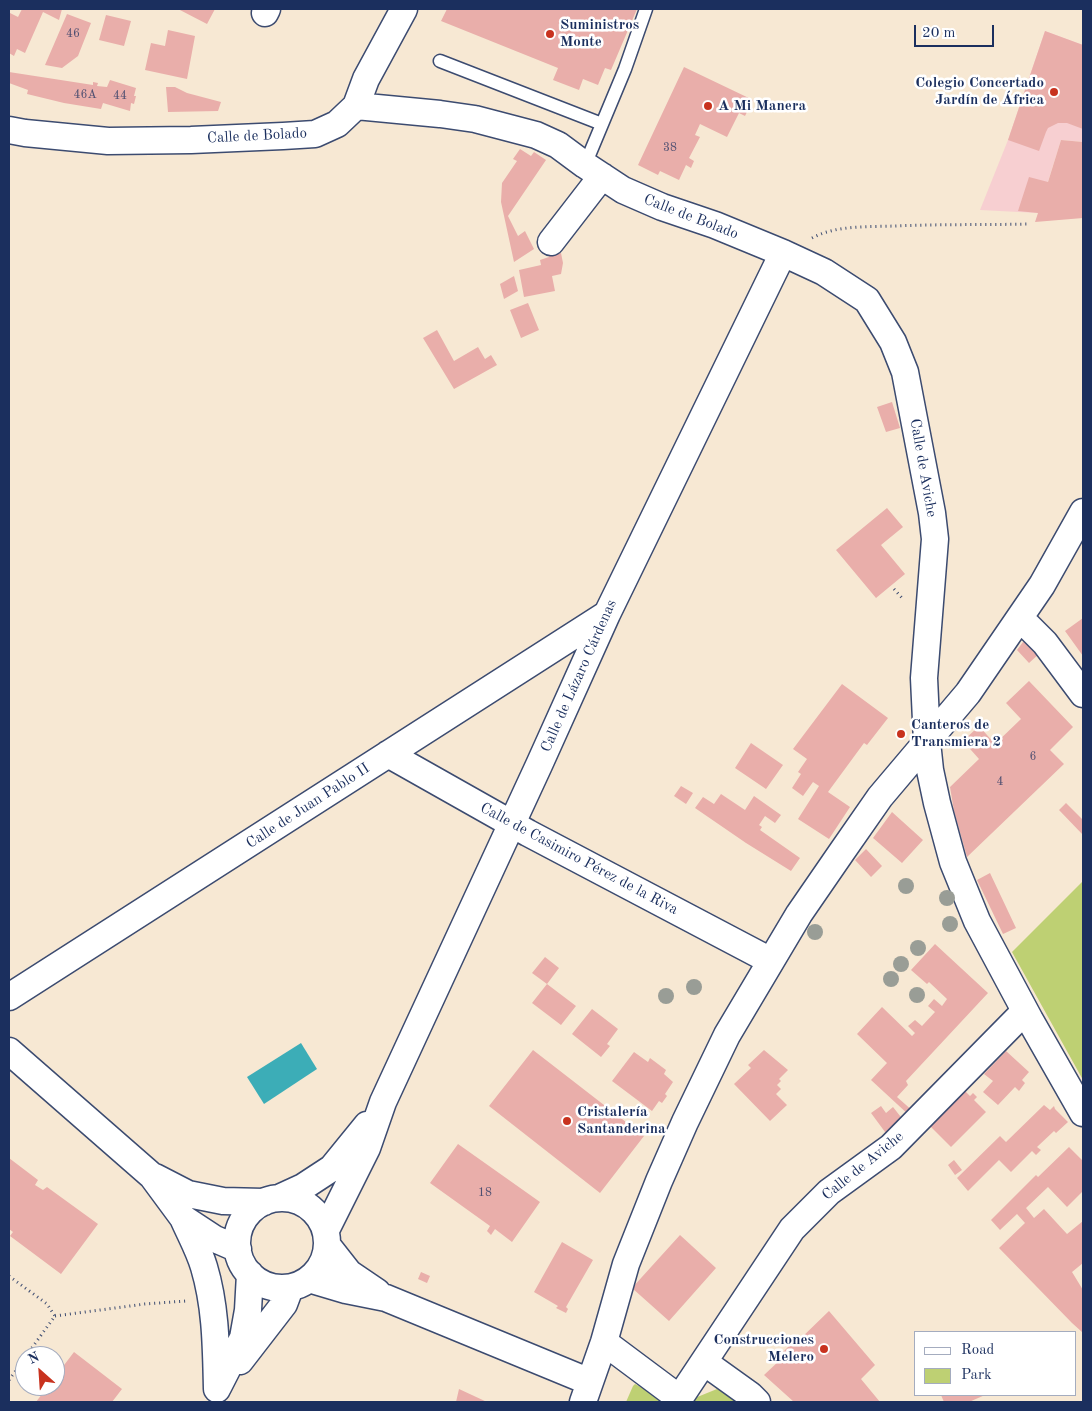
<!DOCTYPE html>
<html>
<head>
<meta charset="utf-8">
<style>
	body { margin:0 }
	#map { position:relative; width:1092px; height:1411px; overflow:hidden; background:#f7e8d3; font-family:"Old Standard TT",serif }
	canvas { display:block }
	.frame { position:absolute; inset:0; border:10px solid #1b2f5e; pointer-events:none }
	.legend { position:absolute; left:914px; top:1331px; width:162px; height:65px; box-sizing:border-box; background:#fff; border:1px solid #a4acbf; margin:0; padding:6px 9px; list-style:none; font-size:15px; color:#1b2f5e }
	.legend li { display:flex; align-items:center; gap:10px; height:25px }
	.legend b { width:25px; border:1px solid #a4acbf }
	.north { position:absolute; left:15px; top:1346px; width:50px; height:50px; box-sizing:border-box; background:#fff; border:1px solid #a4acbf; border-radius:50%; rotate:334deg; font-size:14px; font-weight:700; line-height:20px; text-align:center; color:#1b2f5e }
	.north::after { content:''; display:block; margin:auto; width:18px; height:22px; background:#c8321e; clip-path:polygon(50% 0,100% 100%,50% 72%,0 100%) }
	.scale { position:absolute; left:914px; top:25px; width:80px; height:22px; box-sizing:border-box; border:2px solid #1b2f5e; border-top:0; padding-left:6px; font-size:15px; line-height:18px; white-space:nowrap; color:#1b2f5e; -webkit-text-stroke:4px #fff; paint-order:stroke }
</style>
</head>
<body>
<div id="map">
<canvas width="1092" height="1411"></canvas>
<div class="frame"></div>
<ul class="legend">
<li><b style="height:6px;background:#fff"></b>Road</li>
<li><b style="height:14px;background:#bed073"></b>Park</li>
</ul>
<div class="north">N</div>
<div class="scale">20 m</div>
</div>
<script>
const context = document.querySelector('canvas').getContext('2d');
context.lineJoin = 'round';
function fill(path, color) { context.fillStyle = color; context.fill(path, 'evenodd'); }
function trace(path, color, width, dash) { context.strokeStyle = color; context.lineWidth = width; context.lineCap = dash ? 'butt' : 'round'; context.setLineDash(dash || []); context.stroke(path); }
function drawText(font, color, halo, rows, align = 'center') {
  context.font = font + ' "Old Standard TT",serif'; context.lineWidth = 5; context.setLineDash([]); context.textBaseline = 'middle'; context.strokeStyle = halo; context.fillStyle = color; for (const [text, x, y, turn = 0] of rows) {
    context.save(); context.translate(x, y); context.rotate((+turn || 0) * Math.PI / 180); context.textAlign = isNaN(turn) ? turn : align; if (halo) context.strokeText(text, 0, 0); context.fillText(text, 0, 0); context.restore();
  }
}
fill(new Path2D(`
	M 1045,31 L 1083,45 L 1083,142 L 1061,140 L 1038,213 L 980,210 L 1008,140 Z`), '#f7cfd1');
fill(new Path2D(`
	M 1083,881 L 1083,1080 L 1012,952 Z
	M 635,1384 L 668,1402 L 626,1402 L 633,1386 Z
	M 717,1389 L 724,1393 L 729,1393 L 739,1402 L 685,1402 Z`), '#bed073');
fill(new Path2D(`
	M 301,1043 L 317,1069 L 264,1104 L 247,1077 Z`), '#3cadb7');
fill(new Path2D(`
	M 22,9 L 62,9 L 59,20 L 43,12 L 25,53 L 17,49 L 14,56 L 9,53 L 9,16 L 10,13 L 18,17 Z
	M 178,9 L 215,9 L 207,24 Z
	M 447,9 L 637,9 L 611,70 L 605,68 L 598,85 L 583,79 L 579,90 L 553,80 L 558,68 L 441,21 Z
	M 67,14 L 91,23 L 78,56 L 62,68 L 45,65 Z
	M 106,15 L 131,21 L 124,46 L 99,40 Z
	M 168,30 L 195,36 L 187,79 L 145,70 L 151,43 L 165,46 Z
	M 1045,31 L 1083,45 L 1083,129 L 1067,123 L 1058,123 L 1048,128 L 1046,132 L 1039,151 L 1008,140 Z
	M 684,67 L 753,100 L 745,116 L 739,113 L 727,137 L 700,124 L 695,135 L 700,137 L 689,158 L 694,161 L 691,168 L 686,165 L 679,180 L 660,171 L 658,175 L 638,165 Z
	M 9,72 L 93,85 L 93,82 L 98,83 L 97,86 L 107,87 L 110,80 L 136,88 L 134,96 L 136,96 L 134,104 L 131,103 L 130,111 L 103,103 L 101,109 L 64,103 L 27,94 L 28,90 L 9,83 Z
	M 166,87 L 175,87 L 187,93 L 221,102 L 218,111 L 168,112 Z
	M 1061,140 L 1083,142 L 1083,218 L 1035,222 L 1038,213 L 1018,211 L 1029,177 L 1048,182 Z
	M 520,149 L 531,156 L 534,152 L 546,160 L 508,216 L 518,236 L 525,231 L 534,249 L 514,262 L 501,202 L 502,183 L 517,161 L 513,159 Z
	M 561,253 L 563,263 L 561,274 L 552,276 L 555,291 L 524,297 L 519,270 L 541,265 L 540,260 L 549,257 L 548,255 Z
	M 514,276 L 518,291 L 504,299 L 500,284 Z
	M 528,303 L 539,330 L 521,338 L 510,310 Z
	M 437,330 L 454,361 L 478,347 L 485,359 L 491,355 L 497,365 L 454,389 L 423,338 Z
	M 892,402 L 900,428 L 886,432 L 877,407 Z
	M 887,508 L 903,527 L 881,545 L 905,574 L 876,598 L 836,550 Z
	M 1083,618 L 1083,656 L 1065,631 Z
	M 1026,638 L 1040,653 L 1029,663 L 1017,650 Z
	M 1029,681 L 1073,727 L 1050,750 L 1064,764 L 967,857 L 954,811 L 950,787 L 979,759 L 963,741 L 979,726 L 995,744 L 1021,719 L 1006,703 Z
	M 842,684 L 888,718 L 867,745 L 864,743 L 828,792 L 850,807 L 829,839 L 798,819 L 819,786 L 813,782 L 803,796 L 792,788 L 801,774 L 798,772 L 807,759 L 793,749 Z
	M 751,743 L 783,765 L 766,789 L 735,768 Z
	M 681,786 L 693,793 L 686,804 L 674,796 Z
	M 721,794 L 745,810 L 754,796 L 781,815 L 775,823 L 765,816 L 759,825 L 762,827 L 760,830 L 800,858 L 791,871 L 746,843 L 695,808 L 703,797 L 714,804 Z
	M 1066,803 L 1083,820 L 1083,835 L 1059,810 Z
	M 892,812 L 923,840 L 902,863 L 873,838 Z
	M 866,849 L 882,866 L 871,877 L 855,860 Z
	M 990,873 L 1016,928 L 1003,934 L 977,880 Z
	M 935,944 L 988,993 L 906,1081 L 908,1085 L 897,1097 L 914,1112 L 910,1116 L 871,1080 L 887,1063 L 857,1034 L 882,1007 L 912,1036 L 915,1033 L 908,1026 L 915,1020 L 922,1026 L 935,1012 L 928,1006 L 934,999 L 942,1006 L 947,999 L 929,982 L 927,984 L 911,970 Z
	M 545,957 L 559,968 L 547,984 L 532,973 Z
	M 547,984 L 576,1006 L 561,1025 L 532,1003 Z
	M 592,1009 L 618,1029 L 607,1044 L 610,1046 L 601,1057 L 572,1034 Z
	M 533,1050 L 644,1136 L 600,1193 L 489,1106 Z
	M 764,1050 L 788,1070 L 779,1079 L 781,1081 L 777,1085 L 781,1089 L 776,1094 L 787,1105 L 770,1121 L 734,1084 L 751,1068 L 748,1065 Z
	M 1006,1051 L 1029,1072 L 1022,1080 L 1025,1083 L 1019,1091 L 1015,1087 L 998,1105 L 983,1092 L 993,1081 L 984,1074 Z
	M 634,1052 L 648,1062 L 650,1058 L 666,1070 L 664,1074 L 673,1082 L 665,1094 L 667,1096 L 662,1103 L 659,1101 L 652,1111 L 612,1081 Z
	M 964,1090 L 970,1096 L 973,1093 L 977,1097 L 974,1100 L 986,1112 L 951,1147 L 929,1125 Z
	M 1044,1105 L 1050,1110 L 1054,1106 L 1055,1109 L 1068,1122 L 1056,1133 L 1054,1131 L 1037,1147 L 1041,1150 L 1036,1155 L 1032,1151 L 1011,1172 L 999,1160 L 968,1191 L 957,1178 L 1000,1136 L 1006,1142 Z
	M 881,1106 L 886,1113 L 893,1107 L 904,1121 L 888,1136 L 871,1113 Z
	M 458,1144 L 540,1202 L 512,1242 L 495,1229 L 491,1235 L 487,1231 L 490,1226 L 430,1183 Z
	M 1069,1147 L 1083,1161 L 1083,1191 L 1067,1207 L 1048,1187 L 1026,1208 L 1034,1218 L 1044,1209 L 1067,1234 L 1083,1221 L 1083,1263 L 1072,1272 L 1083,1290 L 1082,1332 L 1072,1323 L 999,1248 L 1025,1223 L 1017,1214 L 1000,1230 L 991,1220 L 1036,1175 L 1038,1177 Z
	M 9,1158 L 38,1180 L 35,1185 L 43,1190 L 47,1187 L 98,1224 L 61,1274 L 10,1236 L 13,1232 L 9,1229 Z
	M 954,1160 L 962,1170 L 955,1175 L 948,1165 Z
	M 680,1235 L 716,1268 L 669,1321 L 632,1288 Z
	M 562,1242 L 593,1260 L 566,1307 L 568,1309 L 566,1313 L 556,1308 L 558,1306 L 534,1292 Z
	M 421,1272 L 430,1276 L 427,1283 L 418,1279 Z
	M 829,1311 L 875,1365 L 861,1379 L 880,1402 L 794,1402 L 764,1375 L 780,1360 L 778,1357 L 797,1338 L 799,1340 Z
	M 74,1352 L 122,1389 L 112,1402 L 36,1402 L 48,1386 L 55,1386 L 55,1377 Z
	M 459,1389 L 487,1402 L 456,1402 Z
	M 941,1395 L 985,1395 L 969,1402 L 944,1402 Z`), '#e9aeaa');
const lane = new Path2D(`
	M 440,61 L 602,124
	M 585,165 L 625,69 L 646,9`);
const street = new Path2D(`
	M 265,13 L 267,9
	M 356,106 L 366,79 L 404,9
	M 9,130 L 25,133 L 108,141 L 191,140 L 283,136 L 315,134 L 337,124 L 356,106 L 440,114 L 475,119 L 536,135 L 558,145 L 585,165 L 623,190 L 662,207 L 715,225 L 783,253 L 824,272 L 867,300 L 893,342 L 905,372 L 932,513 L 935,539 L 924,678 L 927,742 L 930,770 L 937,803 L 953,862 L 977,921 L 1030,1020 L 1083,1113
	M 551,242 L 602,176
	M 1020,618 L 1045,643 L 1083,694
	M 388,754 L 528,833 L 771,961
	M 9,997 L 607,614
	M 9,1051 L 152,1176 L 183,1218 L 215,1239 L 238,1249
	M 155,1177 L 188,1194 L 223,1201 L 264,1202
	M 279,1198 L 303,1187 L 332,1168 L 367,1125
	M237 1243a45 45 0 1 1 90 0a45 45 0 1 1-90 0Z
	M 183,1218 C 190,1234 199,1250 204,1267 C 216,1307 216,1348 217,1389
	M 326,1230 L 367,1148 L 383,1102 L 539,765 L 607,614 L 783,253
	M 327,1245 L 349,1273 L 377,1292
	M 309,1279 L 346,1290 L 386,1298 L 590,1382
	M 604,1342 L 675,1395 L 683,1393 L 792,1229 L 829,1192 L 891,1147 L 1025,1011
	M 240,1361 L 284,1304 L 290,1288
	M 704,1362 L 750,1395 L 757,1402
	M 218,1387 L 243,1338 L 248,1310 L 250,1274
	M 583,1402 L 604,1342 L 626,1264 L 659,1181 L 685,1122 L 727,1035 L 799,914 L 841,853 L 880,797 L 968,693 L 1042,585 L 1083,512`);
trace(lane, '#3c4b70', 15);
trace(street, '#3c4b70', 29);
trace(new Path2D(`
	M 812,238 C 836,225 868,227 895,226 C 940,224 985,225 1030,224
	M 894,589 L 904,600
	M 9,1276 L 47,1304 L 55,1316
	M 55,1316 L 145,1304 L 186,1301
	M 26,1356 L 55,1316
	M 9,1380 L 25,1358`), '#3c4b70', 3, [1, 4]);
trace(lane, '#fff', 12);
trace(street, '#fff', 26);
context.fillStyle = '#999d96';
for (const [x, y] of [
	[906,886],
	[947,898],
	[950,924],
	[815,932],
	[918,948],
	[901,964],
	[891,979],
	[694,987],
	[917,995],
	[666,996]
]) { context.beginPath(); context.arc(x, y, 8, 0, 2 * Math.PI); context.fill(); }
for (const [x, y, r, color] of [
	[550,34,5,"#c8321e"],
	[1054,92,5,"#c8321e"],
	[708,106,5,"#c8321e"],
	[901,734,5,"#c8321e"],
	[567,1121,5,"#c8321e"],
	[824,1349,5,"#c8321e"]
]) { const dot = new Path2D(); dot.arc(x, y, r, 0, 2 * Math.PI); context.fillStyle = color; context.fill(dot); trace(dot, '#fff', 2); }
drawText('12px', '#4e4f71', null, [
	["46",73,34],
	["46A",85,95],
	["44",120,96],
	["38",670,148],
	["6",1033,757],
	["4",1000,782],
	["18",485,1193]
]);
drawText('bold 15px', '#1b2f5e', '#fff', [
	["Suministros",560,25],
	["Monte",560,42],
	["Colegio Concertado",1044,83,"right"],
	["Jardín de África",1044,100,"right"],
	["A Mi Manera",718,106],
	["Canteros de",911,725],
	["Transmiera 2",911,742],
	["Cristalería",577,1112],
	["Santanderina",577,1129],
	["Construcciones",814,1340,"right"],
	["Melero",814,1357,"right"]
], 'left');
drawText('15px', '#1b2f5e', '#fff', [
	["Calle de Bolado",257,136,-3],
	["Calle de Bolado",691,217,21],
	["Calle de Aviche",923,468,80],
	["Calle de Lázaro Cárdenas",579,676,-66],
	["Calle de Juan Pablo II",308,806,-33],
	["Calle de Casimiro Pérez de la Riva",579,859,28],
	["Calle de Aviche",863,1166,-39]
]);
</script>
</body>
</html>
